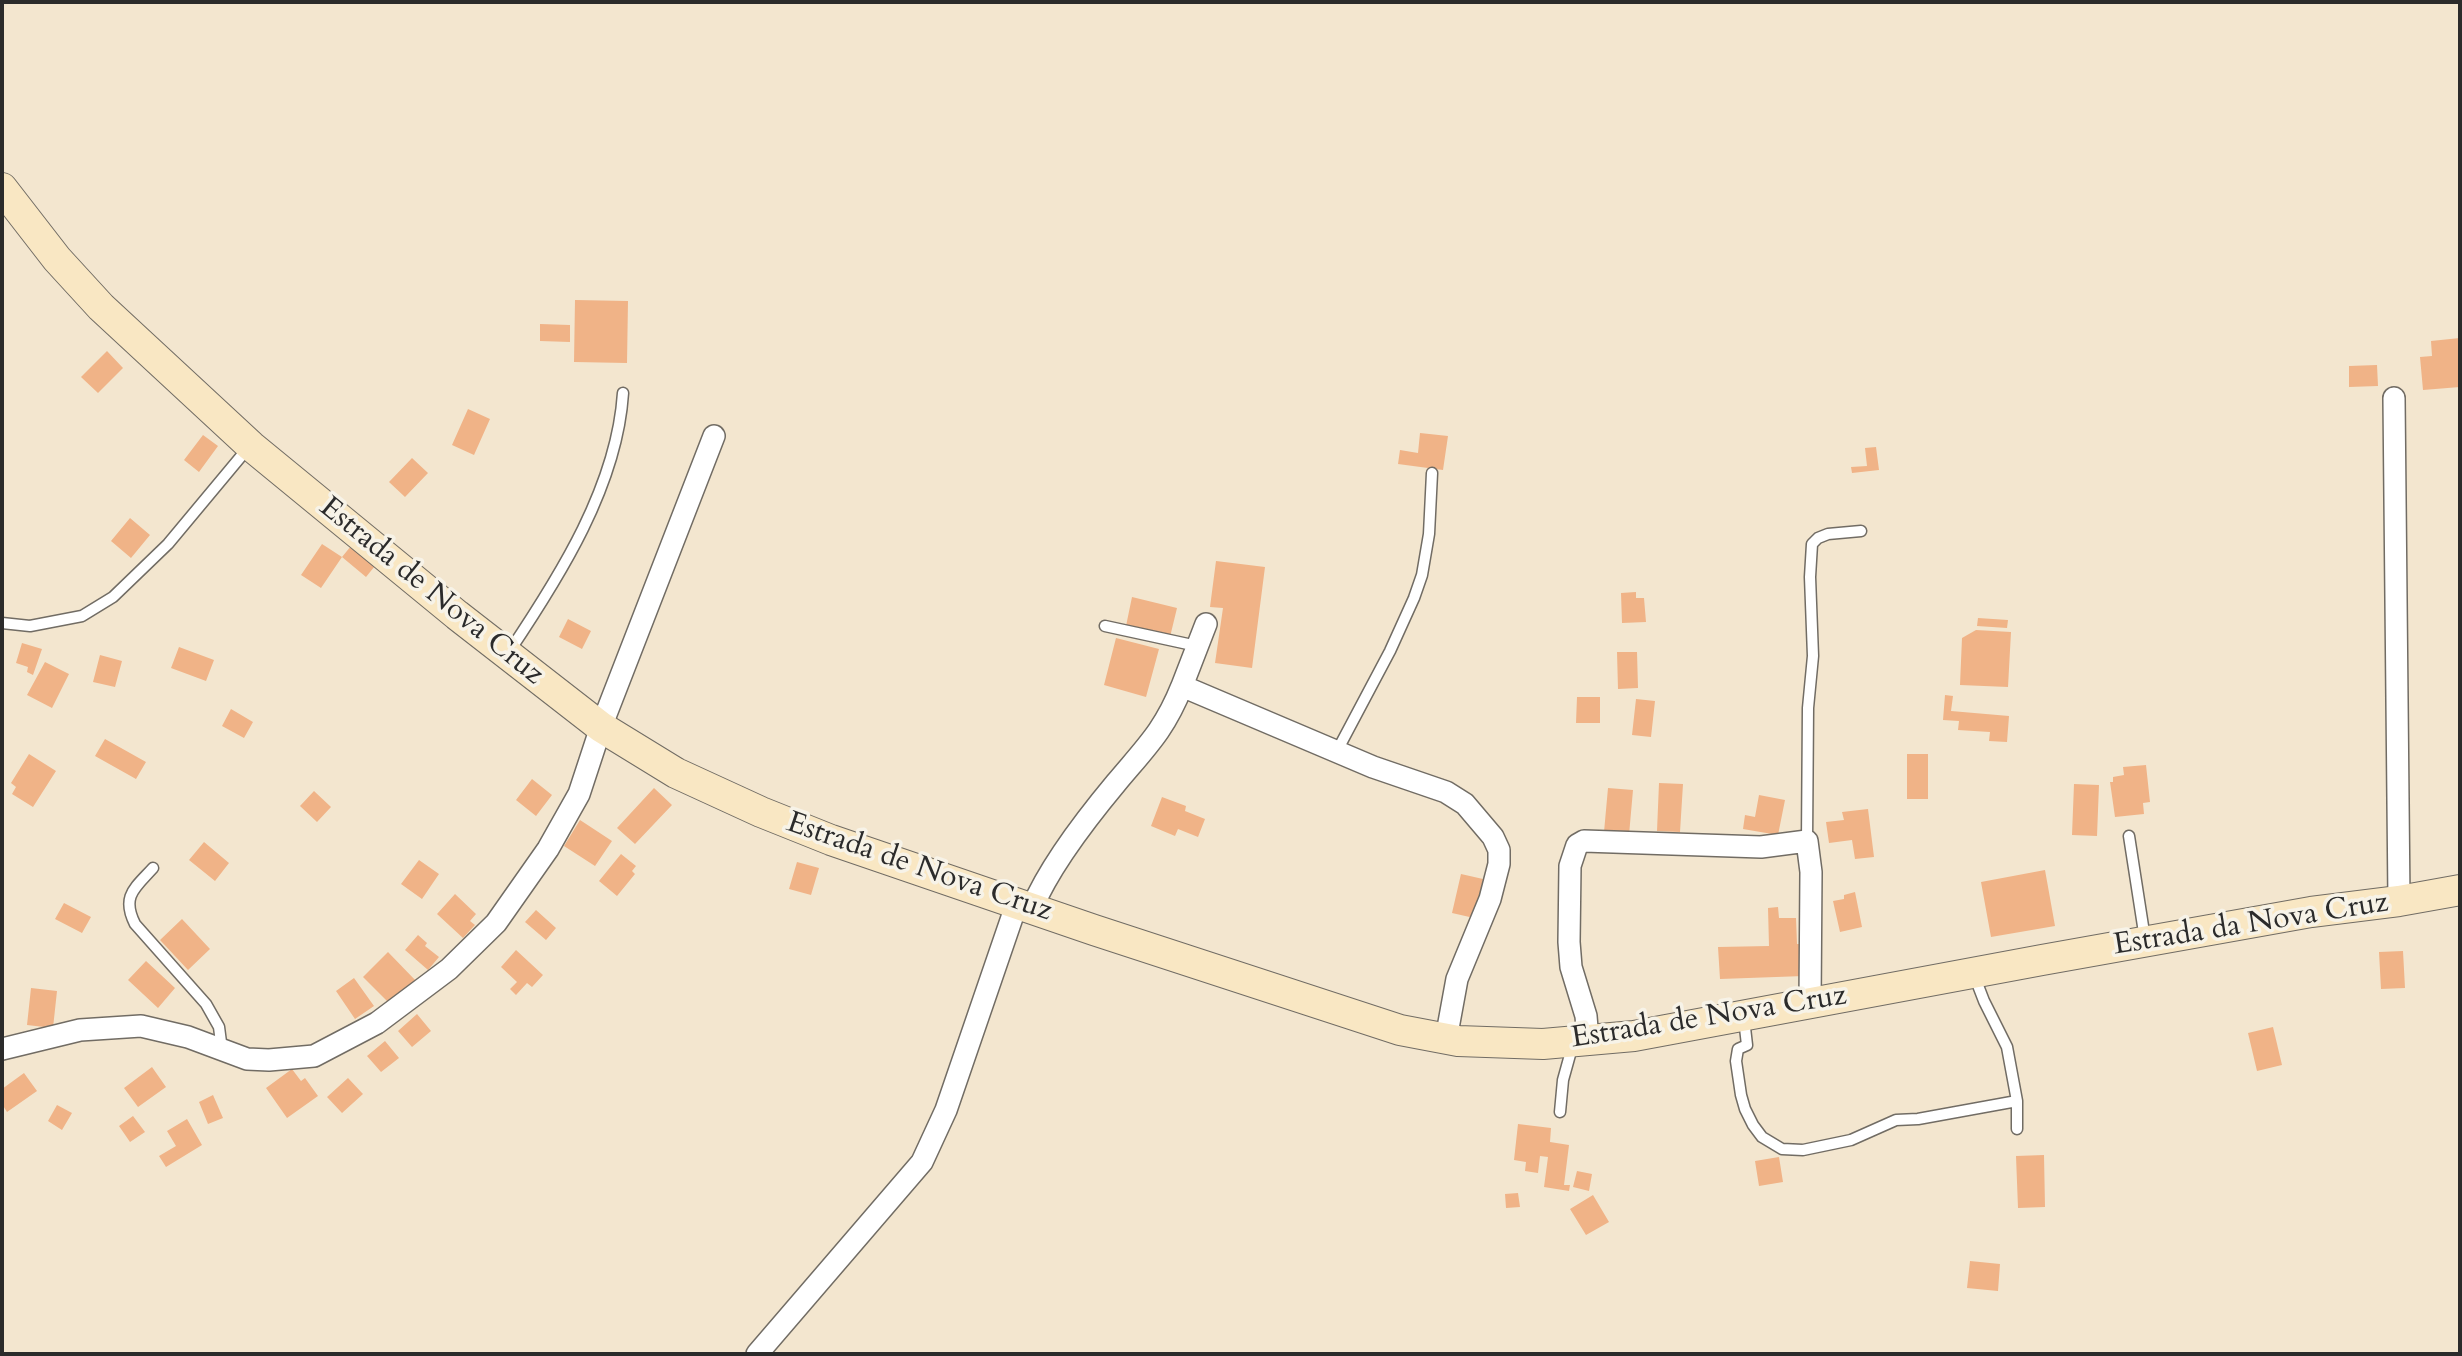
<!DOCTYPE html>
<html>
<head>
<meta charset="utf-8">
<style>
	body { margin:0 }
	#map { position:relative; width:2462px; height:1356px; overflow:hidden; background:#f3e6cf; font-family:Cardo,serif }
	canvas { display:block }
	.frame { position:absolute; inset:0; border:4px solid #2b2b2b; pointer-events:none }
</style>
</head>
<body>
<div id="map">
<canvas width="2462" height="1356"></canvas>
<div class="frame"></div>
</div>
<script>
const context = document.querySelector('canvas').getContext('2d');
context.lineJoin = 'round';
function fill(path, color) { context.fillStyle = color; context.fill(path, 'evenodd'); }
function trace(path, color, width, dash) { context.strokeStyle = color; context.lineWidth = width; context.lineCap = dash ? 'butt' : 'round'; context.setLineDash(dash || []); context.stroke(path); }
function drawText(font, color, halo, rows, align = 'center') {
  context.font = font + ' Cardo,serif'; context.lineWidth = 7; context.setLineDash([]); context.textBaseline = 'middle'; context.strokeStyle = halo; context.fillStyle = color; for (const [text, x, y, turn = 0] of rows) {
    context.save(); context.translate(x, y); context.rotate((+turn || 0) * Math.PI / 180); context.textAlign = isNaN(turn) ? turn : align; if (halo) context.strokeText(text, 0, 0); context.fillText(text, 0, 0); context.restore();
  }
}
fill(new Path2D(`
	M 575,300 L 628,301 L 627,363 L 574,362 Z
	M 540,324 L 570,325 L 570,342 L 540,341 Z
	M 2460,338 L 2460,387 L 2423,390 L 2420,357 L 2432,356 L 2431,341 Z
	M 107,351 L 123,368 L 98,393 L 81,377 Z
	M 2377,365 L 2378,386 L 2349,387 L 2349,366 Z
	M 468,409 L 490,419 L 474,455 L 452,445 Z
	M 1420,433 L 1448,436 L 1443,470 L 1398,464 L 1400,450 L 1418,453 Z
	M 203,435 L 218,446 L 199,472 L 184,460 Z
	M 1876,447 L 1879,470 L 1852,473 L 1851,467 L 1867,466 L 1865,448 Z
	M 412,458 L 428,473 L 405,497 L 389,482 Z
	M 130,518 L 150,535 L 131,558 L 111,541 Z
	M 322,544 L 342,557 L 321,588 L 301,575 Z
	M 351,546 L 379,561 L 366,577 L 342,557 Z
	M 1216,561 L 1265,567 L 1252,668 L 1215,663 L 1223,608 L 1210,607 Z
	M 1636,592 L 1636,598 L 1644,598 L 1646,622 L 1622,623 L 1621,593 Z
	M 1132,597 L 1177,608 L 1170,637 L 1126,626 Z
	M 1978,618 L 2008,620 L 2007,628 L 1977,626 Z
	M 568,619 L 591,631 L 582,649 L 559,637 Z
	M 1976,630 L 2011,632 L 2008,687 L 1960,685 L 1962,638 Z
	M 1116,638 L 1159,649 L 1146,697 L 1104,685 Z
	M 22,643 L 42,649 L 33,675 L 27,672 L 28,667 L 16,663 Z
	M 179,647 L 214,660 L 206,681 L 171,668 Z
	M 1617,652 L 1637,652 L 1638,688 L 1618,689 Z
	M 100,655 L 122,661 L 115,687 L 93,682 Z
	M 45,662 L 69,674 L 52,708 L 27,695 Z
	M 1945,695 L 1953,696 L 1951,711 L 2009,716 L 2007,742 L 1989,741 L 1990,732 L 1958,730 L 1959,721 L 1943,720 Z
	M 1577,697 L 1600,697 L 1600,723 L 1576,723 Z
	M 1636,699 L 1655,701 L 1651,737 L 1632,735 Z
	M 231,709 L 253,722 L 244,738 L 222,726 Z
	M 105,739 L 146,762 L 136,779 L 95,756 Z
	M 29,754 L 56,771 L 33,807 L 12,794 L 16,787 L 11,783 Z
	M 1907,754 L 1928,754 L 1928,799 L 1907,799 Z
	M 2146,765 L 2150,802 L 2143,803 L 2144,814 L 2115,817 L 2110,782 L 2113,782 L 2113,777 L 2124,775 L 2123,767 Z
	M 532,779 L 552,795 L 536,816 L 516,800 Z
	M 1659,783 L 1683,784 L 1680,832 L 1657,831 Z
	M 2074,784 L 2099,785 L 2097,836 L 2072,835 Z
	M 654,788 L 672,805 L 635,844 L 617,828 Z
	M 1608,788 L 1633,790 L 1629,835 L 1604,832 Z
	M 314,791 L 331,807 L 317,822 L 300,806 Z
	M 1759,795 L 1785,800 L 1778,835 L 1743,829 L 1745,815 L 1755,817 Z
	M 1162,797 L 1186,806 L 1185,811 L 1205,819 L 1198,837 L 1178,829 L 1175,836 L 1151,826 Z
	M 1868,809 L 1874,857 L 1855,859 L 1852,840 L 1829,843 L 1826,822 L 1844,820 L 1842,812 Z
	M 580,820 L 612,841 L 595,866 L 564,846 Z
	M 204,842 L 229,863 L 215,881 L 189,860 Z
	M 621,854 L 636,866 L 632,871 L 635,874 L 617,896 L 599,881 Z
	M 419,860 L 439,874 L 422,899 L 401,884 Z
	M 797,862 L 819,868 L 811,895 L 789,889 Z
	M 2045,870 L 2055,926 L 1991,937 L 1981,882 Z
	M 1461,874 L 1483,879 L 1474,918 L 1452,913 Z
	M 1855,892 L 1862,927 L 1840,932 L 1833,901 L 1844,899 L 1844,895 Z
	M 455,894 L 476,914 L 470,921 L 475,925 L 463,938 L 437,914 Z
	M 64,903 L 91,917 L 82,933 L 55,919 Z
	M 1778,907 L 1779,918 L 1796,918 L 1797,944 L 1803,944 L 1804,976 L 1720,979 L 1718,947 L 1769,946 L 1768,908 Z
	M 536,910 L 556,928 L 546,940 L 525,922 Z
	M 182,919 L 210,949 L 188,970 L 160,940 Z
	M 418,935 L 427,943 L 425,946 L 439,957 L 428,970 L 405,950 Z
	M 516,950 L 543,975 L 532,987 L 527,983 L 516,995 L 510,989 L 517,982 L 501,967 Z
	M 2403,951 L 2405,988 L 2381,989 L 2379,952 Z
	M 388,952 L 417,982 L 392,1006 L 363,977 Z
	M 146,961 L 175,988 L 158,1008 L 128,980 Z
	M 354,978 L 374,1006 L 355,1019 L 336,991 Z
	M 31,988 L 57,991 L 53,1028 L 27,1025 Z
	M 417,1014 L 431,1031 L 412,1047 L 398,1031 Z
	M 2273,1027 L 2282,1065 L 2257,1071 L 2248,1033 Z
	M 385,1041 L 399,1058 L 381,1072 L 367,1056 Z
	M 152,1067 L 166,1087 L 138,1107 L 124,1088 Z
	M 292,1069 L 301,1081 L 305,1078 L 318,1096 L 287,1118 L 266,1088 Z
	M 24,1073 L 37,1091 L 7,1112 L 2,1104 L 2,1089 Z
	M 348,1078 L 363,1094 L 342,1113 L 327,1097 Z
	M 213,1095 L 223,1118 L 208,1124 L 199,1102 Z
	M 57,1105 L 72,1113 L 62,1130 L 48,1121 Z
	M 133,1116 L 145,1132 L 130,1142 L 119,1126 Z
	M 187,1119 L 202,1145 L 166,1167 L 159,1156 L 176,1146 L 167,1131 Z
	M 1518,1124 L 1551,1128 L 1550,1142 L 1569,1145 L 1564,1185 L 1570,1185 L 1569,1191 L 1544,1187 L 1548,1157 L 1540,1156 L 1538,1173 L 1525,1171 L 1526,1162 L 1514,1160 Z
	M 2044,1155 L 2045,1207 L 2018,1208 L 2016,1156 Z
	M 1779,1157 L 1783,1182 L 1759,1186 L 1755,1161 Z
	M 1577,1171 L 1592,1174 L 1589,1191 L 1573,1187 Z
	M 1518,1193 L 1520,1207 L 1506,1208 L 1505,1194 Z
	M 1593,1195 L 1609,1222 L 1586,1235 L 1570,1209 Z
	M 1970,1261 L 2000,1264 L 1998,1291 L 1967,1288 Z`), '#f0b387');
const service = new Path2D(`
	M 2,623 L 30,626 L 82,616 L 113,597 L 168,544 L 248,448
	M 1105,626 L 1197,646
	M 509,652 C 560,576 617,486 623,393
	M 1337,751 L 1390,651 L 1414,598 L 1422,575 L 1429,534 L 1432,473
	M 2129,836 L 2145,939
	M 1807,841 L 1808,708 L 1813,656 L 1810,577 L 1812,544 L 1818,538 L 1828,534 L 1861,531
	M 153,868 C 135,888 121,896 135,924 L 206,1004 L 219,1027 L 222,1050
	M 1974,975 L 1984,1001 L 2007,1047 L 2017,1101 L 2017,1129
	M 1744,1019 L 1747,1045 L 1738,1049 L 1736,1061 L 1741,1095 L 1745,1109 L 1753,1125 L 1762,1137 L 1782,1149 L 1803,1150 L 1851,1140 L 1896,1120 L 1918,1119 L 2017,1101
	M 1560,1112 L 1563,1080 L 1573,1044`);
const minor = new Path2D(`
	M 2394,398 L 2399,901
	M 1182,686 L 1206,624
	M 1032,908 C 1050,865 1086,819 1116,783 C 1146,747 1164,731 1182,686 L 1373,767 L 1446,792 L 1465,804 L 1493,837 L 1499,850 L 1499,864 L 1490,899 L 1457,979 L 1446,1039
	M 1588,1040 L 1586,1016 L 1571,967 L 1569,942 L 1570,866 L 1577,845 L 1584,841 L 1761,847 L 1807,841 L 1811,872 L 1810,1003
	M 2,1049 L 80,1030 L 141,1026 L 188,1037 L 247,1059 L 269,1060 L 314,1056 L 377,1023 L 449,969 L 496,923 L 548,849 L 579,794 L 601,727 L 714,436
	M 757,1354 L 922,1162 L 946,1110 L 1017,903`);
const secondary = new Path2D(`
	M 2,188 L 57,259 L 101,307 L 251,446 L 457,615 L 601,727 L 676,773 L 761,812 L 831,840 L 1094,930 L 1400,1030 L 1458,1041 L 1543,1044 L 1634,1036 L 2042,960 L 2311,912 L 2399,901 L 2460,890`);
trace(service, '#716c64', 13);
trace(minor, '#716c64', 24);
trace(secondary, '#716c64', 32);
trace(service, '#fff', 10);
trace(minor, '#fff', 21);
trace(secondary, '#f9e7c3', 30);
drawText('30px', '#2b2b2b', '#f7f3e8', [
	["Estrada de Nova Cruz",431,592,39],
	["Estrada de Nova Cruz",919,868,19],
	["Estrada da Nova Cruz",2251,925,-9],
	["Estrada de Nova Cruz",1709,1018,-9]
]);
</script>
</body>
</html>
